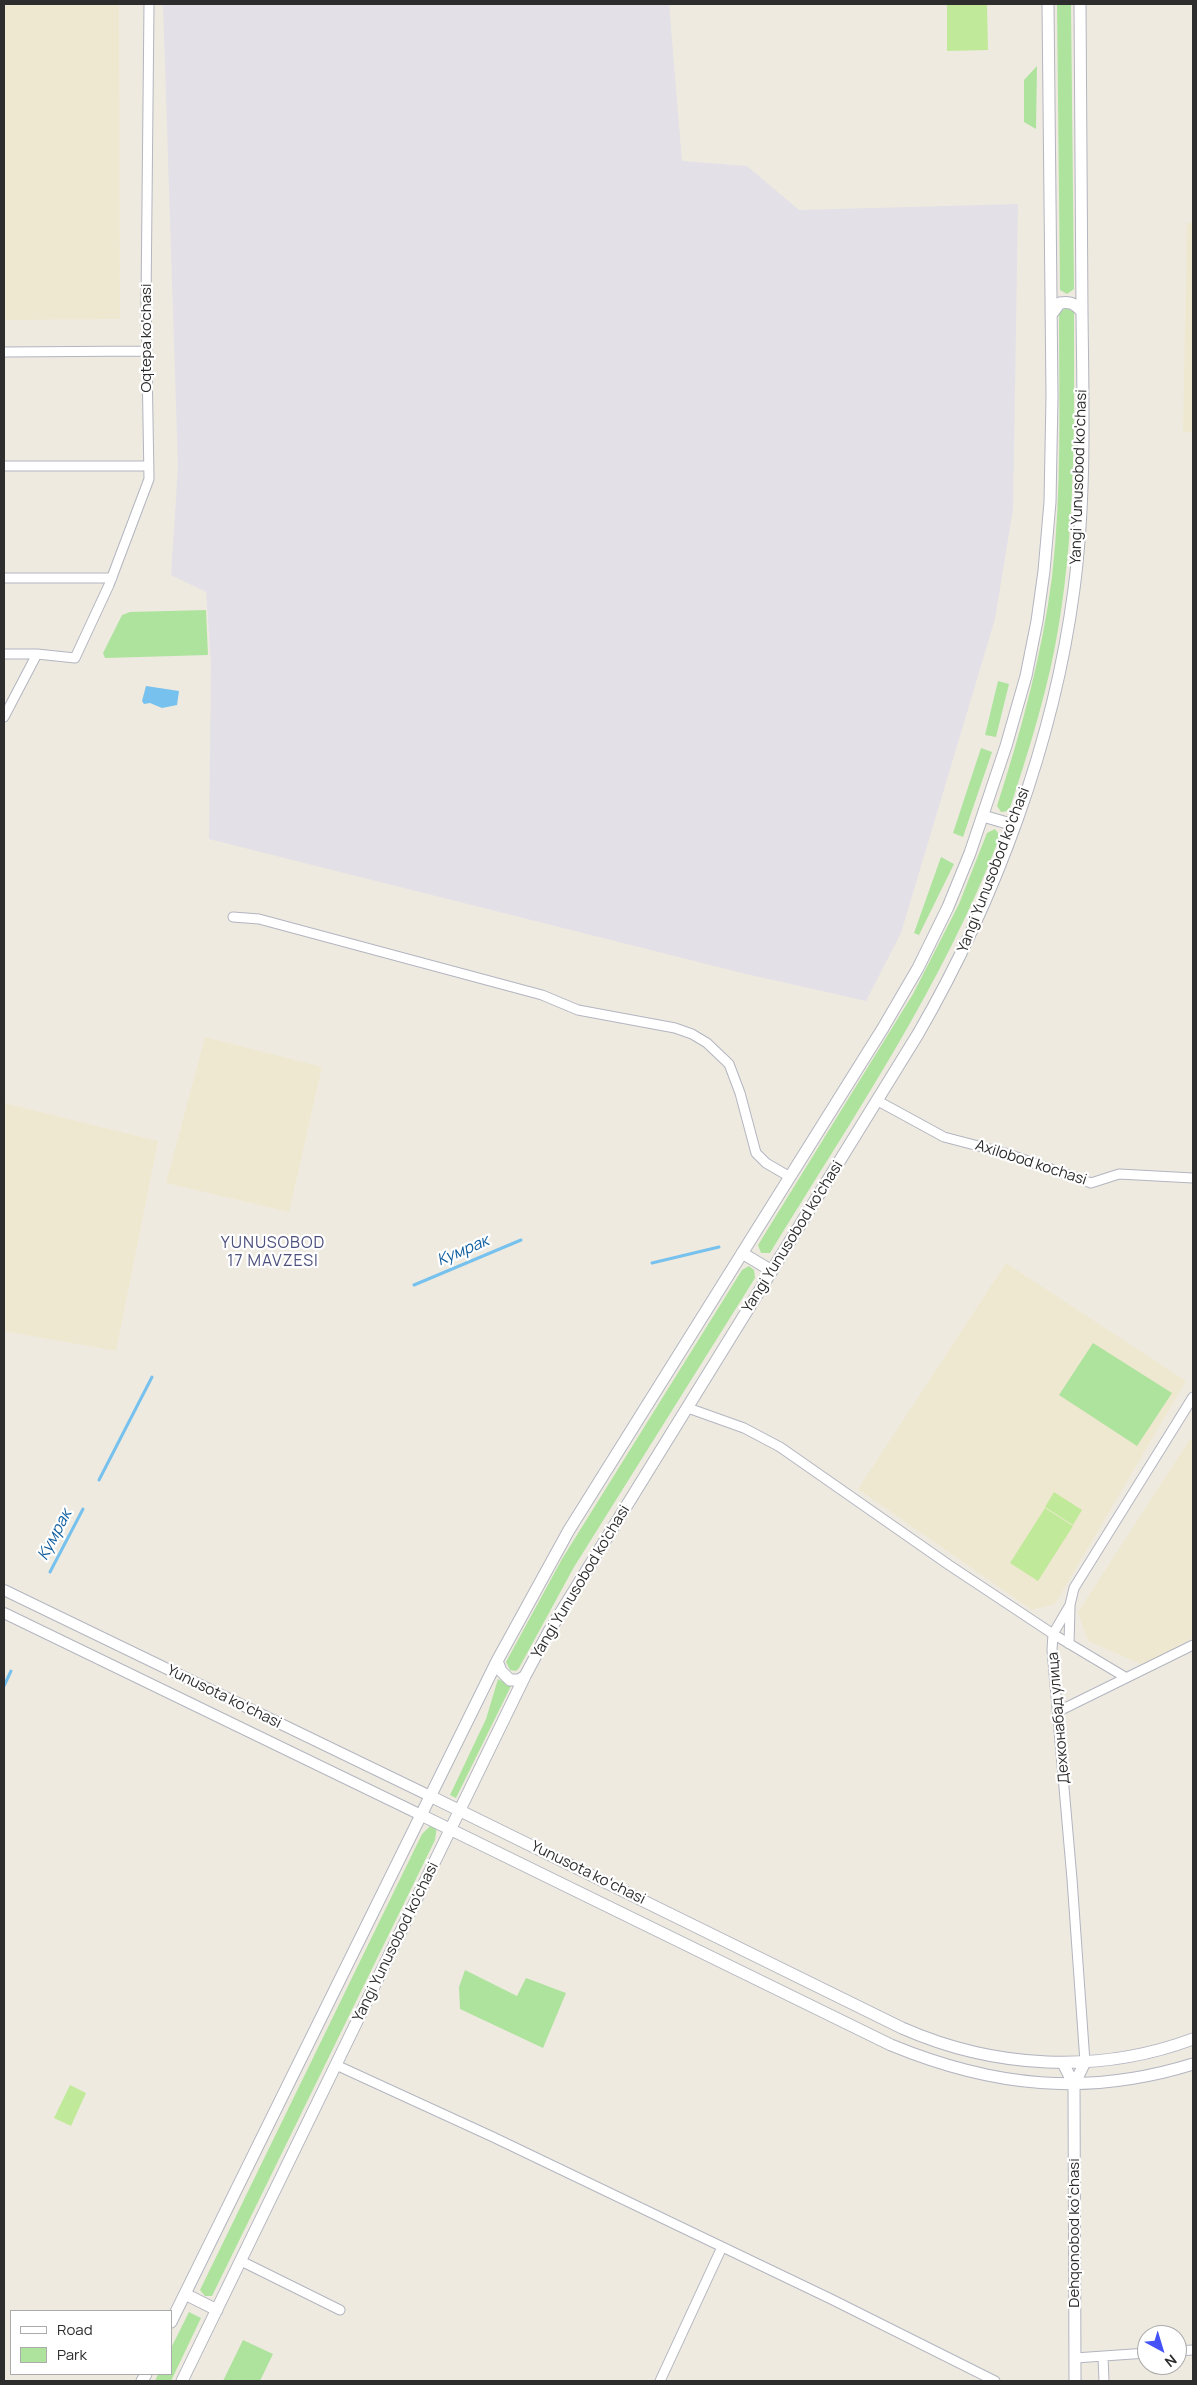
<!DOCTYPE html>
<html>
<head>
<meta charset="utf-8">
<style>
	body { margin:0 }
	#map { position:relative; width:1197px; height:2385px; overflow:hidden; background:#eeeae0; font-family:Manrope,sans-serif }
	canvas { display:block }
	.frame { position:absolute; inset:0; border:5px solid #2d2d2d; pointer-events:none }
	.legend { position:absolute; left:10px; top:2310px; width:162px; height:65px; box-sizing:border-box; background:#fff; border:1px solid #ababab; margin:0; padding:6px 9px; list-style:none; font-size:15px; color:#2d2d2d }
	.legend li { display:flex; align-items:center; gap:10px; height:25px }
	.legend b { width:25px; border:1px solid #ababab }
	.north { position:absolute; left:1137px; top:2325px; width:50px; height:50px; box-sizing:border-box; background:#fff; border:1px solid #ababab; border-radius:50%; rotate:141deg; font-size:14px; font-weight:700; line-height:20px; text-align:center; color:#2d2d2d }
	.north::after { content:''; display:block; margin:auto; width:18px; height:22px; background:#4452f7; clip-path:polygon(50% 0,100% 100%,50% 72%,0 100%) }
</style>
</head>
<body>
<div id="map">
<canvas width="1197" height="2385"></canvas>
<div class="frame"></div>
<ul class="legend">
<li><b style="height:6px;background:#fff"></b>Road</li>
<li><b style="height:14px;background:#aee39e"></b>Park</li>
</ul>
<div class="north">N</div>
</div>
<script>
const context = document.querySelector('canvas').getContext('2d');
context.lineJoin = 'round';
function fill(path, color) { context.fillStyle = color; context.fill(path, 'evenodd'); }
function trace(path, color, width, dash) { context.strokeStyle = color; context.lineWidth = width; context.lineCap = dash ? 'butt' : 'round'; context.setLineDash(dash || []); context.stroke(path); }
function drawText(font, color, halo, rows, align = 'center') {
  context.font = font + ' Manrope,sans-serif'; context.lineWidth = 4.5; context.setLineDash([]); context.textBaseline = 'middle'; context.strokeStyle = halo; context.fillStyle = color; for (const [text, x, y, turn = 0] of rows) {
    context.save(); context.translate(x, y); context.rotate((+turn || 0) * Math.PI / 180); context.textAlign = isNaN(turn) ? turn : align; if (halo) context.strokeText(text, 0, 0); context.fillText(text, 0, 0); context.restore();
  }
}
fill(new Path2D(`
	M 163,4 L 669,4 L 682,161 L 747,166 L 799,210 L 1018,204 L 1013,509 L 995,619 L 901,933 L 866,1001 L 742,973 L 209,839 L 211,662 L 206,592 L 171,575 L 178,467 Z`), '#e3e0e7');
fill(new Path2D(`
	M 4,4 L 119,4 L 120,319 L 5,320 Z
	M 1187,223 L 1193,223 L 1193,433 L 1183,431 Z
	M 205,1037 L 322,1067 L 289,1212 L 166,1183 Z
	M 4,1103 L 158,1141 L 116,1351 L 4,1331 Z
	M 1006,1263 L 1186,1381 L 1055,1604 L 1032,1610 L 858,1489 Z
	M 1190,1439 L 1193,1441 L 1193,1638 L 1143,1665 L 1088,1641 L 1078,1612 Z`), '#efe8d0');
fill(new Path2D(`
	M 1057,4 L 1071,4 L 1074,289 L 1067,294 L 1060,290 Z
	M 1037,66 L 1036,129 L 1024,122 L 1024,80 Z
	M 1067,308 L 1074,312 C 1074,416 1076,521 1059,624 C 1049,687 1029,750 1009,811 L 1001,812 L 997,806 C 1021,731 1042,655 1052,577 C 1062,489 1059,400 1059,312 Z
	M 206,610 L 208,655 L 105,658 L 103,653 L 122,615 L 130,612 Z
	M 998,681 L 1009,684 L 996,737 L 985,735 Z
	M 981,748 L 992,752 L 963,837 L 953,833 Z
	M 995,829 L 1000,836 C 943,986 853,1117 770,1253 L 761,1253 L 758,1245 L 913,994 L 959,904 L 987,833 Z
	M 941,857 L 954,864 L 919,935 L 914,933 Z
	M 749,1266 L 754,1270 L 755,1278 L 574,1567 L 519,1668 L 516,1671 L 510,1670 L 506,1662 L 562,1559 L 742,1270 Z
	M 1093,1343 L 1172,1393 L 1137,1446 L 1059,1395 Z
	M 498,1679 L 511,1686 L 456,1798 L 450,1795 L 486,1719 Z
	M 432,1824 L 437,1826 L 435,1840 L 212,2296 L 205,2296 L 200,2290 L 422,1834 Z
	M 465,1970 L 517,1996 L 526,1978 L 566,1993 L 543,2048 L 460,2009 L 459,1987 Z
	M 189,2312 L 201,2318 L 171,2381 L 155,2381 L 158,2374 L 171,2374 L 171,2348 Z
	M 243,2340 L 273,2354 L 260,2381 L 223,2381 Z`), '#aee39e');
fill(new Path2D(`
	M 947,4 L 987,4 L 988,50 L 947,51 Z
	M 1054,1492 L 1082,1510 L 1073,1525 L 1045,1507 Z
	M 1045,1508 L 1073,1526 L 1038,1581 L 1010,1563 Z
	M 70,2085 L 86,2093 L 71,2126 L 54,2118 Z`), '#c0ea9a');
fill(new Path2D(`
	M 146,686 L 179,691 L 177,705 L 162,708 L 150,703 L 144,704 L 142,701 Z`), '#76c1ed');
trace(new Path2D(`
	M 652,1263 L 719,1247
	M 414,1285 L 521,1240
	M 99,1480 L 152,1377
	M 50,1572 L 83,1509
	M 4,1686 L 11,1671`), '#76c1ed', 3);
const minor = new Path2D(`
	M 4,352 L 146,351
	M 4,466 L 149,466
	M 4,578 L 112,578
	M 4,654 L 37,654
	M 4,717 L 37,654 L 75,658 L 109,585 L 149,479 L 146,302 L 149,4
	M 233,917 L 259,919 L 542,995 L 578,1010 L 675,1028 L 692,1034 L 707,1043 L 729,1064 L 740,1093 L 756,1153 L 766,1163 L 790,1177
	M 878,1101 L 944,1137 L 1005,1153 L 1091,1183 L 1119,1174 L 1193,1178
	M 688,1408 L 744,1428 L 780,1447 L 949,1565 L 1053,1634 L 1125,1677
	M 1069,1644 L 1070,1607
	M 1059,1711 L 1193,1645
	M 1085,2062 L 1072,1879 L 1052,1650 L 1053,1634 L 1070,1605 L 1074,1588 L 1193,1397
	M 336,2065 L 493,2137 L 831,2299 L 995,2381
	M 241,2261 L 340,2310
	M 1177,2351 L 1193,2350
	M 1103,2357 L 1104,2381
	M 1075,2358 L 1147,2353
	M 660,2381 L 722,2247`);
const tertiary = new Path2D(`
	M 4,1590 L 430,1796
	M 4,1613 L 421,1815`);
const secondary = new Path2D(`
	M 1051,315 L 1060,303 C 1071,301 1075,304 1082,312
	M 983,816 L 1014,825
	M 742,1253 L 772,1271
	M 497,1661 L 501,1671 L 510,1680 L 519,1680 L 525,1676
	M 430,1796 L 902,2028 C 995,2069 1099,2074 1193,2039
	M 421,1815 L 891,2045 C 993,2087 1087,2097 1193,2064
	M 1063,2063 L 1074,2085
	M 185,2294 L 217,2310
	M 171,2322 L 497,1661 L 569,1530 L 883,1028 L 918,968 L 948,907 L 970,853 L 1006,746 L 1026,676 L 1037,621 L 1044,571 L 1050,502 L 1052,397 L 1048,4
	M 142,2381 L 146,2374
	M 182,2381 L 525,1676 L 548,1633 L 918,1034 C 995,901 1054,742 1074,589 C 1086,498 1083,405 1082,313 C 1081,210 1080,107 1080,4
	M 1075,2381 L 1074,2085 L 1085,2062`);
trace(minor, '#b3b5c0', 11);
trace(tertiary, '#b3b5c0', 12);
trace(secondary, '#b3b5c0', 13);
trace(minor, '#fff', 9);
trace(tertiary, '#fff', 10);
trace(secondary, '#fff', 11);
drawText('15px', '#2d2d2d', '#fff', [
	["Oqtepa ko'chasi",147,338,-90],
	["Yangi Yunusobod ko'chasi",1079,477,-88],
	["Yangi Yunusobod ko'chasi",994,870,-69],
	["Axilobod kochasi",1031,1163,18],
	["Yangi Yunusobod ko'chasi",793,1237,-58],
	["Yangi Yunusobod ko'chasi",581,1582,-59],
	["Yunusota koʻchasi",224,1697,26],
	["Дехконабад улица",1059,1718,-95],
	["Yunusota koʻchasi",588,1873,26],
	["Yangi Yunusobod ko'chasi",396,1942,-64],
	["Dehqonobod koʻchasi",1075,2233,-90]
]);
context.letterSpacing = '1px';
drawText('16px', '#4d517e', '#fff', [
	["YUNUSOBOD",273,1244],
	["17 MAVZESI",273,1262]
]);
context.letterSpacing = '0px';
drawText('italic 16px', '#105e9f', '#fff', [
	["Кумрак",463,1251,-23],
	["Кумрак",55,1535,-62]
]);
</script>
</body>
</html>
